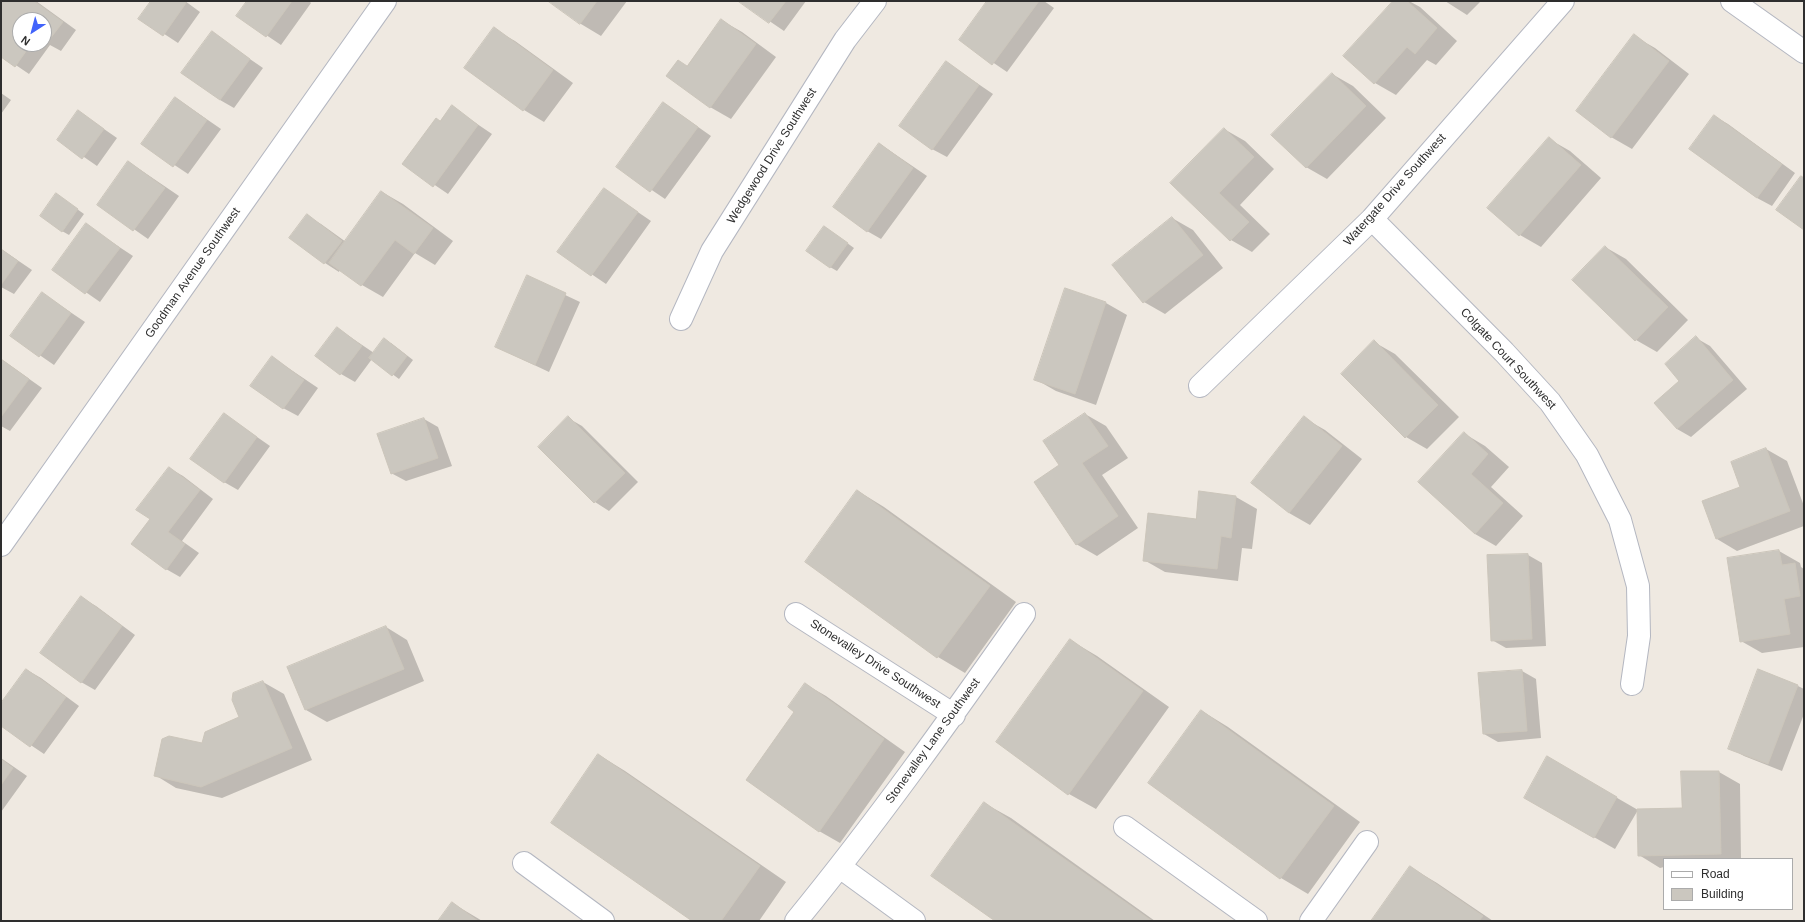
<!DOCTYPE html>
<html>
<head>
<meta charset="utf-8">
<style>
	body { margin:0 }
	#map { position:relative; width:1805px; height:922px; overflow:hidden; background:#efe9e1; font-family:Helvetica,sans-serif }
	canvas { display:block }
	.frame { position:absolute; inset:0; border:2px solid #2e2e2e; pointer-events:none }
	.legend { position:absolute; left:1663px; top:858px; width:130px; height:52px; box-sizing:border-box; background:#fff; border:1px solid #ababab; margin:0; padding:5px 7px; list-style:none; font-size:12px; color:#2e2e2e }
	.legend li { display:flex; align-items:center; gap:8px; height:20px }
	.legend b { width:20px; border:1px solid #ababab }
	.north { position:absolute; left:12px; top:12px; width:40px; height:40px; box-sizing:border-box; background:#fff; border:1px solid #ababab; border-radius:50%; rotate:216deg; font-size:11px; font-weight:700; line-height:16px; text-align:center; color:#2e2e2e }
	.north::after { content:''; display:block; margin:auto; width:14px; height:18px; background:#4264fb; clip-path:polygon(50% 0,100% 100%,50% 72%,0 100%) }
</style>
</head>
<body>
<div id="map">
<canvas width="1805" height="922"></canvas>
<div class="frame"></div>
<ul class="legend">
<li><b style="height:5px;background:#fff"></b>Road</li>
<li><b style="height:11px;background:#cbc7bf"></b>Building</li>
</ul>
<div class="north">N</div>
</div>
<script>
const context = document.querySelector('canvas').getContext('2d');
context.lineJoin = 'round';
function fill(path, color) { context.fillStyle = color; context.fill(path, 'evenodd'); }
function trace(path, color, width, dash) { context.strokeStyle = color; context.lineWidth = width; context.lineCap = dash ? 'butt' : 'round'; context.setLineDash(dash || []); context.stroke(path); }
function drawText(font, color, halo, rows, align = 'center') {
  context.font = font + ' Helvetica,sans-serif'; context.lineWidth = 3; context.setLineDash([]); context.textBaseline = 'middle'; context.strokeStyle = halo; context.fillStyle = color; for (const [text, x, y, turn = 0] of rows) {
    context.save(); context.translate(x, y); context.rotate((+turn || 0) * Math.PI / 180); context.textAlign = isNaN(turn) ? turn : align; if (halo) context.strokeText(text, 0, 0); context.fillText(text, 0, 0); context.restore();
  }
}
fill(new Path2D(`
	M 1,1 L 36,1 L 76,30 L 61,51 L 50,45 L 29,74 L 1,55 ZM 20,20 L 44,20 L 44,44 L 20,44 Z
	M 152,1 L 185,1 L 200,12 L 178,43 L 140,18 Z
	M 248,1 L 309,1 L 311,3 L 281,45 L 238,16 Z
	M 550,1 L 627,1 L 601,36 L 581,24 Z
	M 740,1 L 806,1 L 784,31 Z
	M 988,1 L 1044,1 L 1054,8 L 1007,72 L 960,40 Z
	M 1394,1 L 1409,1 L 1420,7 L 1457,41 L 1436,65 L 1427,60 L 1396,95 L 1375,83 L 1345,56 Z
	M 1445,1 L 1481,1 L 1467,15 Z
	M 721,20 L 742,32 L 776,57 L 731,119 L 710,107 L 688,66 Z
	M 494,29 L 515,41 L 573,83 L 544,122 L 524,110 Z
	M 212,33 L 263,68 L 234,108 L 220,100 Z
	M 1634,36 L 1655,48 L 1689,74 L 1632,149 L 1611,137 Z
	M 946,62 L 993,94 L 947,157 L 932,149 Z
	M 1332,74 L 1353,86 L 1386,118 L 1327,179 L 1306,167 Z
	M 1,93 L 11,100 L 1,114 Z
	M 176,98 L 221,129 L 188,174 L 143,144 Z
	M 664,103 L 711,136 L 665,199 L 618,167 Z
	M 452,107 L 492,134 L 448,194 L 404,164 L 441,122 Z
	M 78,111 L 117,138 L 97,166 L 58,139 Z
	M 1714,116 L 1728,124 L 1795,173 L 1772,206 L 1757,198 L 1690,149 Z
	M 1224,129 L 1245,141 L 1274,169 L 1240,205 L 1270,234 L 1252,252 L 1231,240 L 1172,183 Z
	M 1549,139 L 1570,151 L 1601,178 L 1541,247 L 1520,235 Z
	M 880,144 L 927,176 L 881,239 L 867,231 Z
	M 129,162 L 179,196 L 148,239 L 98,204 Z
	M 604,189 L 651,221 L 606,284 L 559,252 Z
	M 382,192 L 403,204 L 453,241 L 435,265 L 415,253 L 383,297 L 362,285 L 340,269 L 339,272 L 325,263 L 290,237 L 307,216 L 321,224 L 346,242 Z
	M 63,199 L 84,214 L 69,235 L 62,231 Z
	M 1172,218 L 1193,230 L 1223,268 L 1165,314 L 1144,302 Z
	M 86,225 L 133,256 L 100,302 L 54,270 Z
	M 825,227 L 854,248 L 837,271 L 830,267 Z
	M 1605,247 L 1626,259 L 1688,320 L 1657,352 L 1636,340 L 1573,280 Z
	M 1,249 L 32,270 L 14,294 L 1,287 Z
	M 527,277 L 580,302 L 549,372 L 496,347 Z
	M 42,293 L 85,322 L 54,365 L 12,336 Z
	M 1106,303 L 1127,315 L 1096,405 L 1056,391 L 1035,379 Z
	M 337,328 L 374,353 L 391,343 L 413,360 L 399,379 L 372,359 L 355,382 L 341,374 Z
	M 1696,338 L 1710,346 L 1747,389 L 1691,437 L 1677,429 L 1681,381 Z
	M 1374,342 L 1395,354 L 1459,417 L 1427,449 L 1406,437 Z
	M 272,357 L 318,388 L 298,416 L 283,408 Z
	M 1,359 L 42,388 L 10,431 L 1,426 Z
	M 224,414 L 270,446 L 238,490 L 224,482 Z
	M 1085,414 L 1106,426 L 1128,458 L 1102,475 L 1138,528 L 1097,556 L 1076,544 L 1060,465 Z
	M 568,418 L 582,426 L 638,482 L 609,511 L 595,502 L 539,447 Z
	M 1304,418 L 1325,430 L 1362,459 L 1310,525 L 1289,513 Z
	M 424,419 L 438,427 L 452,466 L 406,481 L 391,473 Z
	M 1465,434 L 1485,446 L 1509,467 L 1491,487 L 1523,516 L 1496,546 L 1475,534 L 1420,482 Z
	M 1766,449 L 1787,461 L 1804,506 L 1804,526 L 1737,551 L 1717,539 L 1742,487 Z
	M 169,468 L 183,476 L 213,499 L 182,541 L 199,553 L 180,577 L 166,569 L 151,519 Z
	M 858,491 L 884,507 L 1016,602 L 965,673 L 938,657 L 806,562 Z
	M 1236,497 L 1257,509 L 1252,549 L 1242,548 L 1238,581 L 1165,572 L 1144,560 L 1197,520 Z
	M 1779,551 L 1800,563 L 1801,567 L 1804,569 L 1804,647 L 1762,653 L 1741,641 L 1728,559 Z
	M 1528,555 L 1542,563 L 1546,646 L 1506,648 L 1492,640 Z
	M 82,598 L 96,606 L 135,635 L 95,690 L 81,682 Z
	M 386,627 L 407,640 L 424,681 L 327,722 L 306,710 L 288,668 Z
	M 1070,640 L 1097,656 L 1169,707 L 1096,809 L 1069,794 L 997,742 Z
	M 27,670 L 41,678 L 79,706 L 44,754 L 1,725 L 1,705 Z
	M 1522,671 L 1536,679 L 1541,738 L 1498,742 L 1484,734 Z
	M 263,682 L 284,694 L 312,760 L 222,798 L 176,788 L 155,775 L 241,718 Z
	M 805,684 L 826,696 L 905,752 L 840,843 L 819,831 Z
	M 1798,686 L 1804,689 L 1804,714 L 1782,771 L 1744,756 L 1730,748 Z
	M 1202,711 L 1228,727 L 1360,822 L 1308,894 L 1281,878 L 1149,783 Z
	M 599,755 L 625,771 L 786,882 L 759,921 L 694,921 Z
	M 1,758 L 27,776 L 1,812 Z
	M 1548,758 L 1638,810 L 1615,849 L 1525,798 Z
	M 1682,772 L 1719,772 L 1740,784 L 1741,859 L 1664,859 L 1664,867 L 1660,868 L 1639,855 L 1683,809 Z
	M 984,803 L 1011,818 L 1155,921 L 996,921 Z
	M 1410,867 L 1437,883 L 1493,921 L 1372,921 Z
	M 452,903 L 479,919 L 482,921 L 439,921 Z`), '#0003');
const building = new Path2D(`
	M 1,1 L 34,1 L 63,22 L 46,44 L 44,43 L 44,20 L 20,20 L 20,44 L 31,44 L 15,67 L 1,57 Z
	M 151,1 L 184,1 L 186,3 L 163,36 L 138,19 Z
	M 247,1 L 292,1 L 266,37 L 236,16 Z
	M 548,1 L 597,1 L 580,24 Z
	M 738,1 L 786,1 L 769,23 Z
	M 987,1 L 1039,1 L 992,65 L 959,40 Z
	M 1393,1 L 1407,1 L 1437,28 L 1415,54 L 1407,47 L 1374,84 L 1343,56 Z
	M 721,19 L 756,44 L 710,108 L 666,76 L 678,60 L 687,66 Z
	M 494,27 L 553,70 L 523,111 L 464,68 Z
	M 212,31 L 250,59 L 220,100 L 181,73 Z
	M 1634,34 L 1669,61 L 1611,138 L 1576,111 Z
	M 946,61 L 979,85 L 932,150 L 899,126 Z
	M 1332,73 L 1366,106 L 1306,168 L 1271,135 Z
	M 175,97 L 207,120 L 173,167 L 141,144 Z
	M 663,102 L 698,127 L 650,192 L 616,167 Z
	M 452,105 L 478,125 L 433,187 L 402,164 L 436,118 L 440,121 Z
	M 78,110 L 104,129 L 82,159 L 57,140 Z
	M 1714,115 L 1782,164 L 1757,198 L 1689,149 Z
	M 1224,128 L 1254,157 L 1219,193 L 1249,222 L 1230,241 L 1170,183 Z
	M 1549,137 L 1581,165 L 1519,236 L 1487,208 Z
	M 879,143 L 913,168 L 867,232 L 833,207 Z
	M 128,161 L 165,188 L 133,231 L 97,205 Z
	M 1801,176 L 1804,178 L 1804,230 L 1776,210 Z
	M 604,188 L 638,212 L 591,276 L 557,252 Z
	M 381,191 L 433,228 L 414,254 L 395,240 L 361,286 L 329,263 Z
	M 56,193 L 78,209 L 62,232 L 40,216 Z
	M 307,214 L 342,241 L 324,264 L 289,238 Z
	M 1172,217 L 1203,255 L 1143,303 L 1112,265 Z
	M 86,223 L 120,248 L 85,294 L 52,270 Z
	M 824,226 L 848,243 L 830,268 L 806,251 Z
	M 1605,246 L 1668,307 L 1635,341 L 1572,280 Z
	M 1,249 L 18,261 L 1,285 Z
	M 527,275 L 566,293 L 535,365 L 495,347 Z
	M 1065,288 L 1106,302 L 1075,394 L 1034,380 Z
	M 42,292 L 71,313 L 39,357 L 10,336 Z
	M 337,327 L 362,346 L 340,375 L 315,356 Z
	M 1696,336 L 1733,380 L 1677,429 L 1654,403 L 1679,381 L 1665,364 Z
	M 384,338 L 407,356 L 392,376 L 369,358 Z
	M 1374,340 L 1438,405 L 1405,438 L 1341,374 Z
	M 272,356 L 304,380 L 283,409 L 250,386 Z
	M 1,359 L 29,379 L 1,417 Z
	M 224,413 L 257,437 L 224,483 L 190,459 Z
	M 1085,413 L 1108,446 L 1082,463 L 1118,516 L 1076,545 L 1034,482 L 1059,465 L 1043,441 Z
	M 568,416 L 625,473 L 594,503 L 538,447 Z
	M 1304,416 L 1342,446 L 1289,513 L 1251,483 Z
	M 424,418 L 438,458 L 391,474 L 377,434 Z
	M 1464,432 L 1488,454 L 1471,474 L 1503,503 L 1475,534 L 1418,482 Z
	M 1766,448 L 1790,511 L 1716,539 L 1702,501 L 1740,487 L 1731,462 Z
	M 169,467 L 200,490 L 168,532 L 185,544 L 166,570 L 131,544 L 150,519 L 136,510 Z
	M 857,490 L 990,586 L 937,658 L 805,562 Z
	M 1199,491 L 1236,496 L 1231,538 L 1221,536 L 1217,569 L 1143,561 L 1148,513 L 1196,519 Z
	M 1779,550 L 1782,565 L 1795,563 L 1800,596 L 1784,599 L 1790,634 L 1740,642 L 1727,558 Z
	M 1528,554 L 1532,639 L 1491,641 L 1487,555 Z
	M 81,596 L 122,626 L 81,683 L 40,653 Z
	M 386,626 L 404,669 L 305,710 L 287,667 Z
	M 1070,639 L 1143,691 L 1068,795 L 996,742 Z
	M 26,669 L 66,697 L 30,747 L 1,726 L 1,703 Z
	M 1758,669 L 1798,685 L 1768,764 L 1728,749 Z
	M 1522,670 L 1527,731 L 1483,734 L 1478,673 Z
	M 263,681 L 292,748 L 201,787 L 154,776 L 162,739 L 169,736 L 202,743 L 205,732 L 239,717 L 232,700 L 233,693 Z
	M 805,683 L 884,739 L 819,832 L 746,780 L 794,712 L 788,707 Z
	M 1201,710 L 1334,806 L 1280,879 L 1148,783 Z
	M 598,754 L 760,866 L 721,921 L 692,921 L 551,823 Z
	M 1547,756 L 1617,797 L 1594,838 L 1524,798 Z
	M 1,759 L 13,768 L 1,785 Z
	M 1681,771 L 1719,771 L 1721,854 L 1638,856 L 1637,809 L 1682,808 Z
	M 984,802 L 1152,921 L 995,921 L 931,876 Z
	M 1410,866 L 1483,916 L 1479,921 L 1371,921 Z
	M 452,902 L 478,921 L 438,921 Z`);
fill(building, '#cbc7bf');
trace(building, '#cbc5ba', 1);
const minor = new Path2D(`
	M 1732,1 L 1804,52
	M 1372,219 L 1504,352 L 1550,402 L 1587,455 L 1620,520 L 1638,586 L 1639,636 L 1632,684
	M 681,319 L 712,251 L 845,40 L 875,1
	M 1200,386 L 1372,219 L 1563,1
	M 1,545 L 385,1
	M 796,614 L 954,715
	M 1125,827 L 1256,921
	M 524,863 L 603,921
	M 840,867 L 914,921
	M 796,921 C 877,822 951,718 1024,614
	M 1311,921 L 1367,842`);
trace(minor, '#b4b7c1', 24);
trace(minor, '#fff', 22);
drawText('12px', '#2e2e2e', '#fff', [
	["Wedgewood Drive Southwest",772,156,-58],
	["Watergate Drive Southwest",1395,190,-48],
	["Goodman Avenue Southwest",193,273,-55],
	["Colgate Court Southwest",1508,359,47],
	["Stonevalley Drive Southwest",875,664,33],
	["Stonevalley Lane Southwest",933,741,-54]
]);
</script>
</body>
</html>
